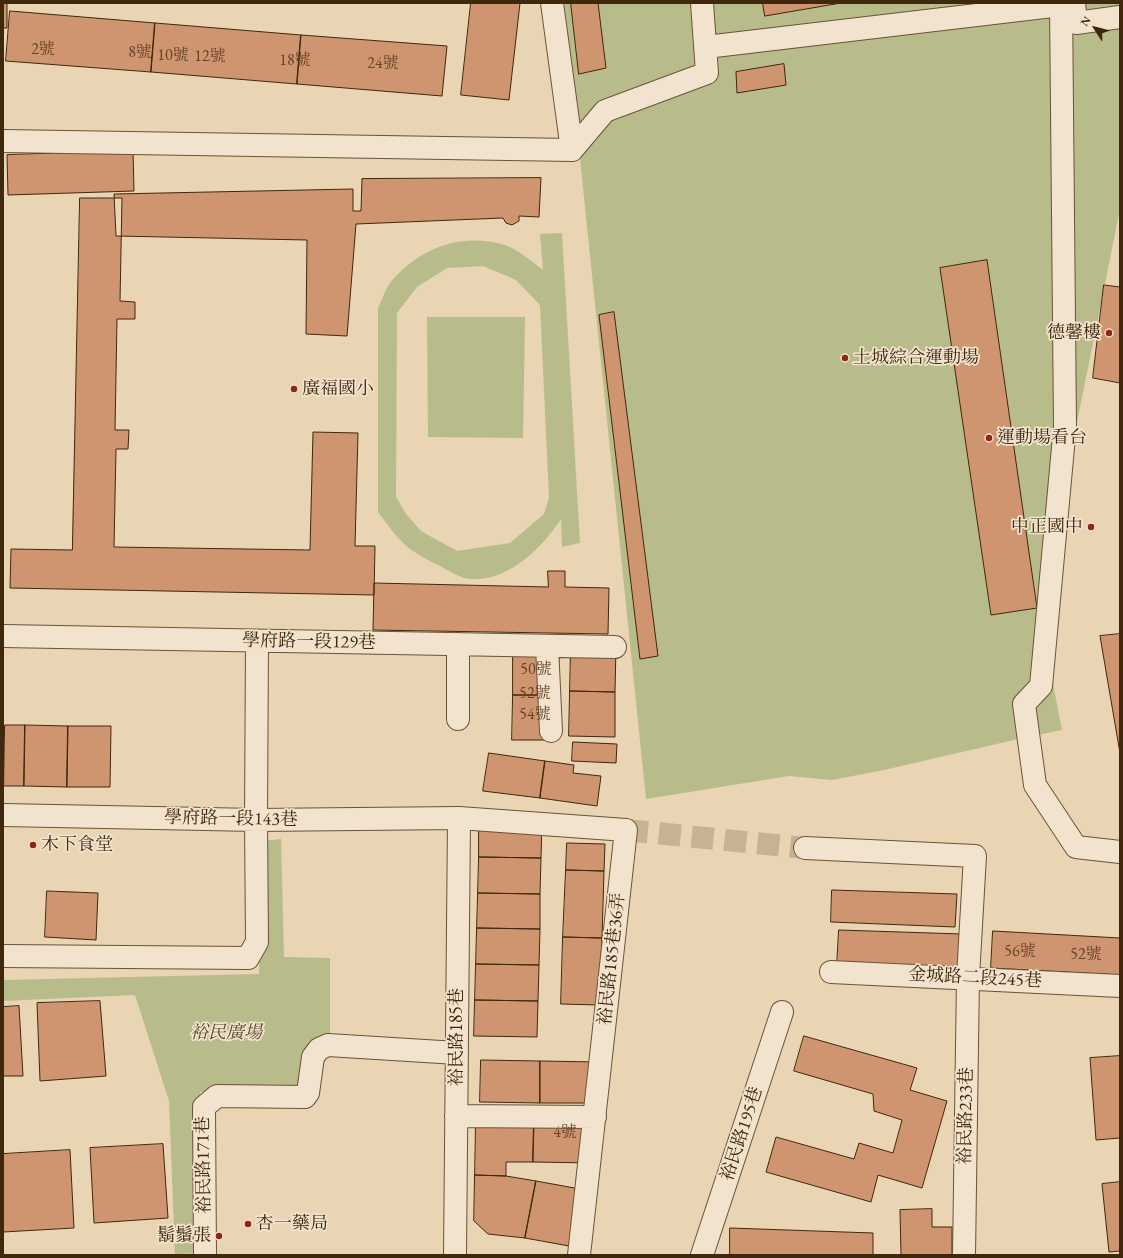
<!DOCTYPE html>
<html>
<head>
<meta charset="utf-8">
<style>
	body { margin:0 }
	#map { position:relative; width:1123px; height:1258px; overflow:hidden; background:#e9d4b3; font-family:"EB Garamond",serif }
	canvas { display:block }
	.frame { position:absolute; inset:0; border:4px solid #40280c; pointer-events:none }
	.north { position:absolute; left:1075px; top:8px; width:40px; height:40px; -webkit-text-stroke:3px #f1e3ce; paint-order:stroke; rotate:306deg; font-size:11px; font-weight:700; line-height:16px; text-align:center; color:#40280c }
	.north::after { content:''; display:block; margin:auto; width:14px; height:18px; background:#40280c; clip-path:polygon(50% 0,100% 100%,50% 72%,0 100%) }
</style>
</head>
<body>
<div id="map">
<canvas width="1123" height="1258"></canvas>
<div class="frame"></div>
<div class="north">N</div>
</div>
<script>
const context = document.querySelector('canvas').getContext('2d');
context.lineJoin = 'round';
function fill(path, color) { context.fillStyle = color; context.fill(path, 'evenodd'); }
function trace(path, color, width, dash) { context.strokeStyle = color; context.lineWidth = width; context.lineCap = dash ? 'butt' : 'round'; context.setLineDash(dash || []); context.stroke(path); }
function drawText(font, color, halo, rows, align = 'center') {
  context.font = font + ' "EB Garamond","Noto Serif TC",serif'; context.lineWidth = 3.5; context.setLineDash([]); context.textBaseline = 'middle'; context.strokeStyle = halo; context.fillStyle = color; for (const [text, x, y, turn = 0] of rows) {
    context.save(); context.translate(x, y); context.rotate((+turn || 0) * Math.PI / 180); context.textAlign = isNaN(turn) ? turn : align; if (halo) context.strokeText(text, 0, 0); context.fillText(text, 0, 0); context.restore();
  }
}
fill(new Path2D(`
	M 564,3 L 1120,3 L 1120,209 L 1072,447 L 1048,658 L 1062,730 L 1014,740 L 884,770 L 832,780 L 789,776 L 646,799 Z
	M 562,233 L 580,543 L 562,547 L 561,519 C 542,548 508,582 470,579 C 461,578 450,572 442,567 C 431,562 420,556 410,549 C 397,539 388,525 378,512 L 378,308 C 382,300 385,290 390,283 C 419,248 461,232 505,245 C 519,250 531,261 543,270 L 540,234 ZM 483,266 L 516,280 L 540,305 L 549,498 L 544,514 L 510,543 L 457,551 L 421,531 L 406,514 L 396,497 L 397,313 L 417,287 L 447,268 Z
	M 427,317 L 525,317 L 523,438 L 428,437 Z
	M 281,839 L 284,957 L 330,958 L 330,1041 L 309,1044 L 302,1089 L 200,1092 L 204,1253 L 175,1254 L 169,1101 L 135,995 L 3,1001 L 3,980 L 259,974 L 263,841 Z`), '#b8bc8b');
const building = new Path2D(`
	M 3,3 L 7,3 L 7,28 L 3,28 Z
	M 471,3 L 520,3 L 509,100 L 461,95 Z
	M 571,3 L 598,3 L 606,68 L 579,74 Z
	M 763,3 L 841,3 L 765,16 Z
	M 10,11 L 155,23 L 151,72 L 6,61 Z
	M 155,23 L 301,35 L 297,84 L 151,72 Z
	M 301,35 L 447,46 L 442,96 L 297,84 Z
	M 784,64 L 786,85 L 737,93 L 736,72 Z
	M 133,151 L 134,191 L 8,195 L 7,155 Z
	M 541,178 L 539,217 L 519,216 L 519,221 L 512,225 L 506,223 L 503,218 L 356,224 L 347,336 L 306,334 L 307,240 L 116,236 L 114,194 L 353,189 L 353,211 L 361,211 L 362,179 Z
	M 80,198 L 122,198 L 120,301 L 135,302 L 135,319 L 117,319 L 115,430 L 129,430 L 128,449 L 116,449 L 114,547 L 310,550 L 313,432 L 358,433 L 355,546 L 375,546 L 374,595 L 10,588 L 11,549 L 72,550 Z
	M 987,260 L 1037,608 L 991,615 L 940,268 Z
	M 1104,285 L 1120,287 L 1120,383 L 1093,378 Z
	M 614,312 L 658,656 L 640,659 L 599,315 Z
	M 548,571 L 565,571 L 565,587 L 609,588 L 608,634 L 373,630 L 374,583 L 548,587 Z
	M 1120,634 L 1120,753 L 1100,636 Z
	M 571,646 L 616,646 L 615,692 L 570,691 Z
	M 513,649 L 559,650 L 558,695 L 513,695 Z
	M 570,691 L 615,692 L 615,737 L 569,736 Z
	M 513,695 L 558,695 L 558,740 L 512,740 Z
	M 5,725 L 25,725 L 24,786 L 4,786 Z
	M 25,725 L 68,726 L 67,787 L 24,786 Z
	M 68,726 L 111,726 L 110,787 L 67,787 Z
	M 573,742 L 617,744 L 616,763 L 572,761 Z
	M 489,753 L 545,761 L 540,798 L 483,791 Z
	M 545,761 L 574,765 L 573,773 L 601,776 L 597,806 L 540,798 Z
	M 479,821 L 542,822 L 541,858 L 479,857 Z
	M 567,843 L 605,844 L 604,871 L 566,870 Z
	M 479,857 L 541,858 L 540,894 L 478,893 Z
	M 566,870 L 604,871 L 602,938 L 563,937 Z
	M 832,890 L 957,894 L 955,927 L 831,922 Z
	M 47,891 L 98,893 L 96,940 L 45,937 Z
	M 478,893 L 540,894 L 540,929 L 477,928 Z
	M 477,928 L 540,929 L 539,965 L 476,964 Z
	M 839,930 L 962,934 L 961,971 L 837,966 Z
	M 993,931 L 1120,938 L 1120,975 L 991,968 Z
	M 563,937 L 602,938 L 599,1005 L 561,1004 Z
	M 476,964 L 539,965 L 538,1001 L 475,1000 Z
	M 475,1000 L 538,1001 L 537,1037 L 474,1036 Z
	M 100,1001 L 106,1076 L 40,1081 L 37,1003 Z
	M 19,1006 L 23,1076 L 3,1076 L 3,1007 Z
	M 804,1036 L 917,1068 L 910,1090 L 947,1101 L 922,1188 L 878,1175 L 871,1202 L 766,1172 L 776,1137 L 854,1159 L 859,1143 L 893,1153 L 902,1120 L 874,1111 L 873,1094 L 794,1071 Z
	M 1120,1056 L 1120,1138 L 1096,1140 L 1090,1058 Z
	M 481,1060 L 540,1061 L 540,1103 L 480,1102 Z
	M 540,1061 L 599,1062 L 598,1103 L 540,1103 Z
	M 476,1121 L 534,1122 L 533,1162 L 506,1162 L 506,1176 L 475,1175 Z
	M 534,1122 L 592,1123 L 591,1163 L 533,1162 Z
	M 163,1144 L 168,1218 L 94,1223 L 90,1148 Z
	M 70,1150 L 74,1228 L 3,1232 L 3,1154 Z
	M 475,1175 L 506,1176 L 536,1181 L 525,1238 L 488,1234 L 474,1221 Z
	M 536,1181 L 591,1191 L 580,1248 L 525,1238 Z
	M 1120,1182 L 1120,1251 L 1109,1252 L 1102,1184 Z
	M 932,1209 L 932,1227 L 952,1227 L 952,1255 L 901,1255 L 900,1210 Z
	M 730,1228 L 873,1233 L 873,1255 L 730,1255 Z`);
fill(building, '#cf9570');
trace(building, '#40280c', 1);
trace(new Path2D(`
	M 626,830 L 805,848`), '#c7b292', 22, [22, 11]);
const minor = new Path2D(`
	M 552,3 L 572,150
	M 1061,3 L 1065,426 L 1041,686 L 1024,704 L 1035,785 L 1076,847 L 1120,852
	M 1074,3 L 1076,23 L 1120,17
	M 706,47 L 1061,5
	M 3,141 L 572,150
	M 572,150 L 605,111 L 707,73 L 702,3
	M 3,636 L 615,647
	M 458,644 L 458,719
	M 547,646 L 551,731
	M 3,815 L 256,820 L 459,818 L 626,830 L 579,1255
	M 805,848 L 975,856 L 968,977 L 964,1255
	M 3,956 L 248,958 L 257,942 L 256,820 L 257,641
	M 831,972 L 1120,986
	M 456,1116 L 595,1117
	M 205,1255 L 204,1107 L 217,1096 L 305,1097 L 308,1093 L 313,1057 L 319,1049 L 328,1045 L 457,1053
	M 455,1255 L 459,818
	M 702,1255 L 782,1012`);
trace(minor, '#6a5336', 24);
trace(minor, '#f1e3ce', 22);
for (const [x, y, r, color] of [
	[1109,333,4,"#8f2418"],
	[845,358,4,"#8f2418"],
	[294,389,4,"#8f2418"],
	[989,438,4,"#8f2418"],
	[1091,527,4,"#8f2418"],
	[33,845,4,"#8f2418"],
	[248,1224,4,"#8f2418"],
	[219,1236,4,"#8f2418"]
]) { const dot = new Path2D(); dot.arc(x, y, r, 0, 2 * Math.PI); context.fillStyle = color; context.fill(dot); trace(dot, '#f1e3ce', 1.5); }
drawText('16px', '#644325', null, [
	["2號",43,50],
	["8號",140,53],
	["10號",173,56],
	["12號",210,57],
	["18號",295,61],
	["24號",383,64],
	["50號",536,670],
	["52號",535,694],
	["54號",535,715],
	["56號",1020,952],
	["52號",1086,955],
	["4號",565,1133]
]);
drawText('18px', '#40280c', '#f1e3ce', [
	["德馨樓",1101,333,"right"],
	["土城綜合運動場",853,358],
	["廣福國小",302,389],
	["運動場看台",997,438],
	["中正國中",1083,527,"right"],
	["木下食堂",41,845],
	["杏一藥局",256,1224],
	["鬍鬚張",211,1236,"right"]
], 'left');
drawText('18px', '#40280c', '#f1e3ce', [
	["學府路一段129巷",309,642,1],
	["學府路一段143巷",231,819,1],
	["裕民路185巷36弄",612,959,-84],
	["金城路二段245巷",975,978,3],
	["裕民路185巷",457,1037,-90],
	["裕民路233巷",966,1116,-89],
	["裕民路195巷",742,1134,-72],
	["裕民路171巷",204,1165,-91]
]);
drawText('italic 18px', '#584625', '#f1e3ce', [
	["裕民廣場",226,1033]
]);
</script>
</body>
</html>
